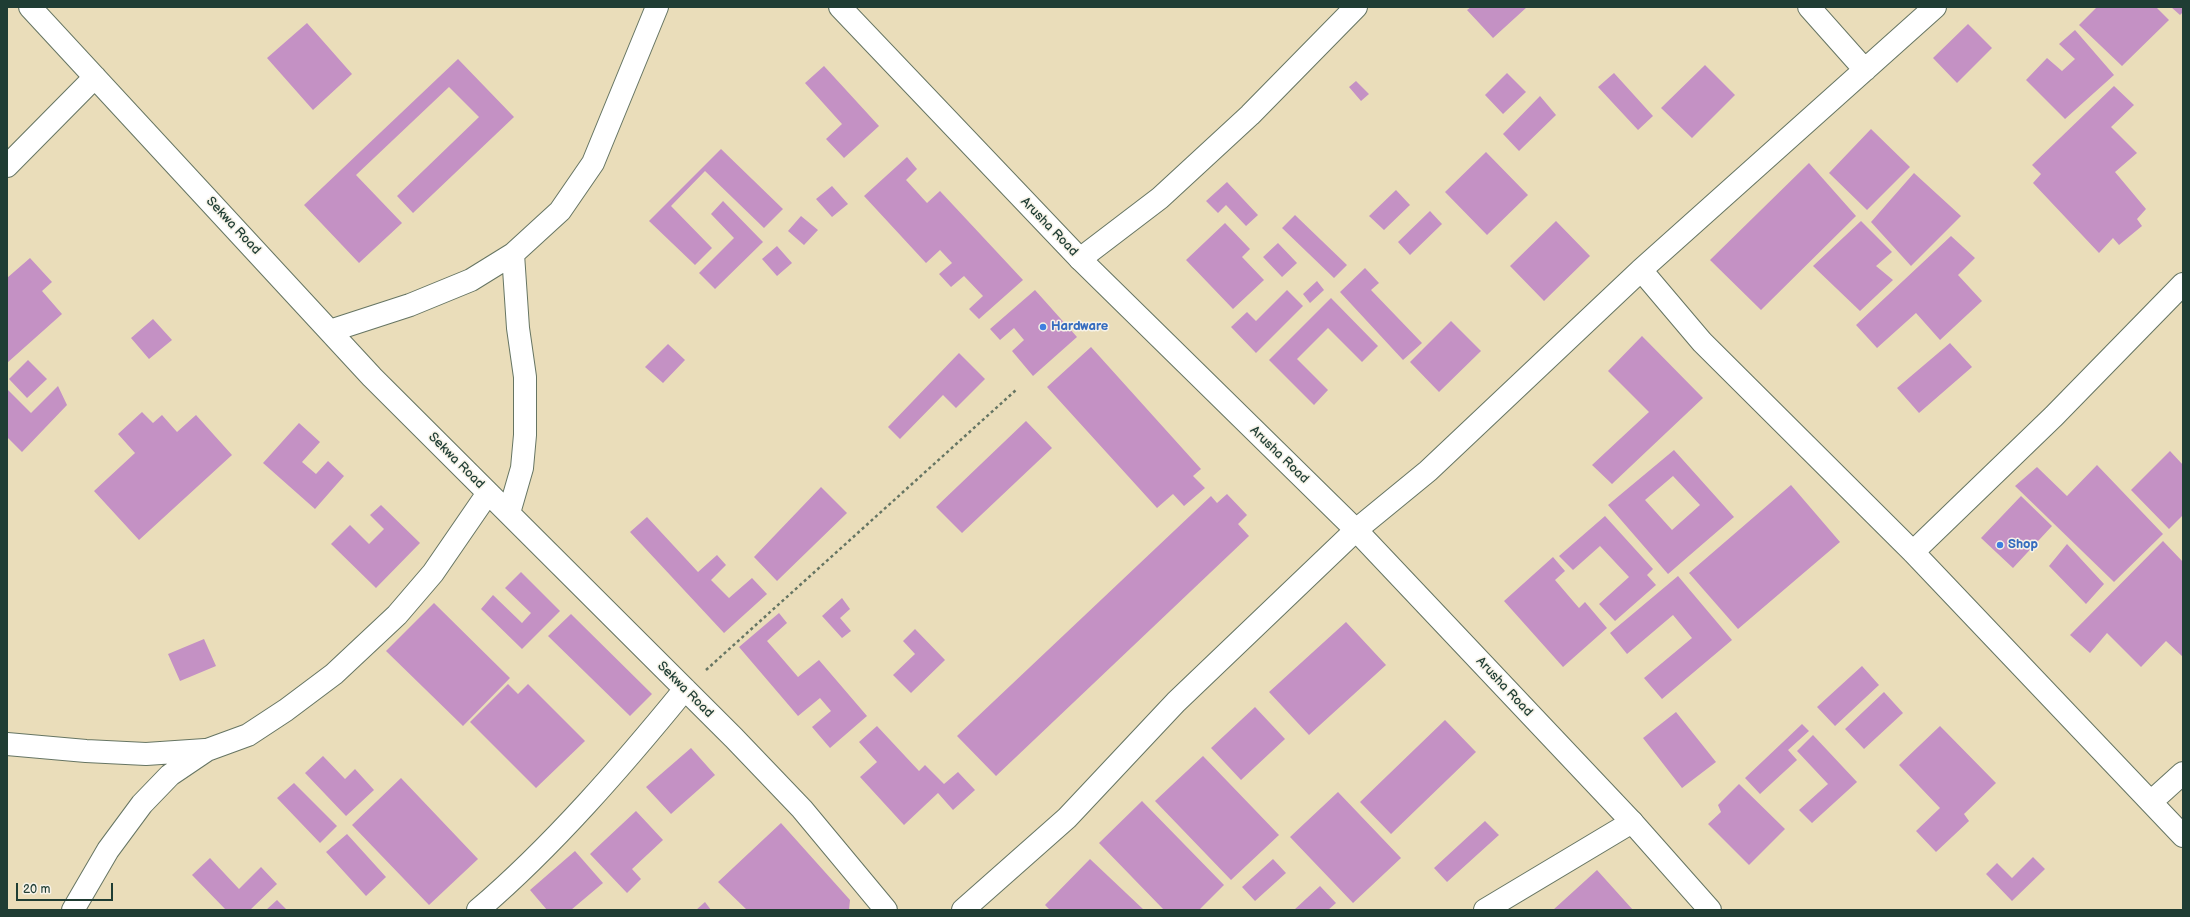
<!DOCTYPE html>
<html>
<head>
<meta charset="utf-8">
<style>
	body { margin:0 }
	#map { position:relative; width:2190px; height:917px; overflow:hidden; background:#eaddba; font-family:"Balsamiq Sans",sans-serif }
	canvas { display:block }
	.frame { position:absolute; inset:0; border:8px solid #1f3d34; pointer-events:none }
	.scale { position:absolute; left:16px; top:883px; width:97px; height:18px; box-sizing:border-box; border:2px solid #1f3d34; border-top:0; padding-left:5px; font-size:12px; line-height:14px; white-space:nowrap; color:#1f3d34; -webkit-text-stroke:3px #f7f3e8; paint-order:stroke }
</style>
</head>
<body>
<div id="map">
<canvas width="2190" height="917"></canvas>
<div class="frame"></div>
<div class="scale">20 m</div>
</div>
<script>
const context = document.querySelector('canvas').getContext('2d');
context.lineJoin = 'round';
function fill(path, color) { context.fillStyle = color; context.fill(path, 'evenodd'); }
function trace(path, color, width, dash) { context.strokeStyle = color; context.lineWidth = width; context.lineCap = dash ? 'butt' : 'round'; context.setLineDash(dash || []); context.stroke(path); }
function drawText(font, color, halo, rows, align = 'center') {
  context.font = font + ' "Balsamiq Sans",sans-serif'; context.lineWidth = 3; context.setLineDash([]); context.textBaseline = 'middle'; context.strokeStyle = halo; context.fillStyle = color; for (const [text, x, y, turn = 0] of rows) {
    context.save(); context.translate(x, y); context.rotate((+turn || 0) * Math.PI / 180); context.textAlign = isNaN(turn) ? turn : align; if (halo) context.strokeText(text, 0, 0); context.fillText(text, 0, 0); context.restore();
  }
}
fill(new Path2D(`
	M 1471,7 L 1527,7 L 1493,38 L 1467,10 Z
	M 2097,7 L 2156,7 L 2169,20 L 2122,66 L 2079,25 Z
	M 2171,7 L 2183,7 L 2183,12 L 2180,15 Z
	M 307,23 L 352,74 L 313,110 L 267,58 Z
	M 1968,24 L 1992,48 L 1957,83 L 1933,58 Z
	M 2075,30 L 2114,75 L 2065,119 L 2026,80 L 2047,58 L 2062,71 L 2075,59 L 2059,44 Z
	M 458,59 L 514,117 L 413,213 L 397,196 L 479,117 L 449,87 L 356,175 L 402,223 L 359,263 L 304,205 Z
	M 1705,65 L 1735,95 L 1692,138 L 1661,108 Z
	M 824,66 L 879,126 L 844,158 L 826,139 L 842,124 L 805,83 Z
	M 1507,73 L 1526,92 L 1503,114 L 1485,95 Z
	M 1614,73 L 1653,116 L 1638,130 L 1598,87 Z
	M 1356,81 L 1369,94 L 1361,101 L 1349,87 Z
	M 2114,86 L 2134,105 L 2111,127 L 2137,153 L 2115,172 L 2146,209 L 2137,219 L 2142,226 L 2119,245 L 2113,238 L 2099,253 L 2033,183 L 2041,174 L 2032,165 Z
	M 1540,96 L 1556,115 L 1519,151 L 1503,134 Z
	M 1871,129 L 1910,167 L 1867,210 L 1829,173 Z
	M 721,149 L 783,209 L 764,228 L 705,171 L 671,206 L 712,248 L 695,265 L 649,221 Z
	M 1486,152 L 1528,195 L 1487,235 L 1445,192 Z
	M 907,157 L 917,169 L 906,180 L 927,203 L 940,191 L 1023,280 L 979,319 L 969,309 L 983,296 L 964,276 L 951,287 L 939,274 L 952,263 L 940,250 L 926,263 L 864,196 Z
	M 1809,163 L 1856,216 L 1761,310 L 1710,260 Z
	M 1914,173 L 1961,216 L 1911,266 L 1871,222 Z
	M 1227,182 L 1258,215 L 1246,226 L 1226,205 L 1218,213 L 1206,201 Z
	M 832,186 L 848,204 L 832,217 L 816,199 Z
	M 1396,190 L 1410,205 L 1384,230 L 1369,216 Z
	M 723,201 L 763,242 L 715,289 L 699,273 L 734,238 L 711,214 Z
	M 1430,211 L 1442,224 L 1410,255 L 1398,242 Z
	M 1295,215 L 1347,265 L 1334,278 L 1282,228 Z
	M 801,216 L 818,230 L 804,245 L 788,231 Z
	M 1556,221 L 1590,256 L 1544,301 L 1510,266 Z
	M 1861,221 L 1892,252 L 1876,266 L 1893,280 L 1860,311 L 1813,266 Z
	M 1225,223 L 1250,249 L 1242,257 L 1264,280 L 1233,309 L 1186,260 Z
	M 1951,236 L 1975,258 L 1958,275 L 1982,301 L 1940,340 L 1916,313 L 1877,348 L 1856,325 Z
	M 1278,243 L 1297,263 L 1282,277 L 1263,257 Z
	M 777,246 L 792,263 L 777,276 L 762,259 Z
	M 30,258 L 52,282 L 42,291 L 62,314 L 7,363 L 7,278 Z
	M 1365,268 L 1379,283 L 1371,290 L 1422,343 L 1403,360 L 1340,292 Z
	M 1317,281 L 1324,290 L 1310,303 L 1303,294 Z
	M 1035,290 L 1077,337 L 1033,376 L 1012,351 L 1024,340 L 1014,328 L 1000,340 L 990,329 Z
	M 1287,290 L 1303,306 L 1256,353 L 1231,327 L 1247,312 L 1256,321 Z
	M 1331,298 L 1378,346 L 1362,362 L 1328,328 L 1297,359 L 1328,390 L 1314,405 L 1269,360 Z
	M 153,319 L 172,340 L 149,359 L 131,338 Z
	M 1451,321 L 1481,351 L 1439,392 L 1410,362 Z
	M 1642,336 L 1703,398 L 1612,484 L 1592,465 L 1649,412 L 1608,371 Z
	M 1950,343 L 1972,367 L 1919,413 L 1897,388 Z
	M 668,344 L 685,360 L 663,383 L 645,367 Z
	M 1091,347 L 1201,469 L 1193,476 L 1205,488 L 1184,506 L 1173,494 L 1157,508 L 1047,387 Z
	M 959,353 L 985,379 L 956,408 L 943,395 L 900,439 L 888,427 Z
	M 28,360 L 47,379 L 27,398 L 9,379 Z
	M 58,386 L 67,405 L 22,452 L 7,437 L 7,389 L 31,413 Z
	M 142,412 L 153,423 L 162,415 L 177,432 L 196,415 L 232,455 L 139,540 L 94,491 L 135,453 L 118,434 Z
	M 1026,421 L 1052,448 L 962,533 L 936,507 Z
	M 299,423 L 320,442 L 302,462 L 316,474 L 328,461 L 344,476 L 315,509 L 263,463 Z
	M 1674,450 L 1734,517 L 1668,574 L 1608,505 ZM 1673,476 L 1700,505 L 1672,530 L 1645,500 Z
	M 2170,451 L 2183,465 L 2183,515 L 2169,529 L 2131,490 Z
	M 2097,465 L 2163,534 L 2114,582 L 2015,486 L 2037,467 L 2067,496 Z
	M 1791,485 L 1840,542 L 1738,629 L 1689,573 Z
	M 821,487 L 847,513 L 777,581 L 754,557 Z
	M 1227,494 L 1247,515 L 1238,524 L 1249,536 L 996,776 L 957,736 L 1211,496 L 1217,503 Z
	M 2021,496 L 2052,526 L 2013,568 L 1981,538 Z
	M 381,505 L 420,543 L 376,588 L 331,544 L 350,525 L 369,544 L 384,529 L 370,515 Z
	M 1605,516 L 1653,569 L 1647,575 L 1656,585 L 1615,621 L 1599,604 L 1629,577 L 1600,546 L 1573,570 L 1559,556 Z
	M 647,517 L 698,572 L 717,555 L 726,565 L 711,580 L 729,598 L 752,578 L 767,594 L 724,633 L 630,532 Z
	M 2163,541 L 2183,562 L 2183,657 L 2166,641 L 2141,667 L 2107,633 L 2090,653 L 2070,635 Z
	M 2067,544 L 2104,584 L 2086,604 L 2049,566 Z
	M 1553,557 L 1565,571 L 1555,580 L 1579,608 L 1585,602 L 1607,628 L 1563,667 L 1504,601 Z
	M 521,572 L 560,611 L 522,649 L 481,609 L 493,595 L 522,623 L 531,613 L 505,588 Z
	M 1678,576 L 1732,640 L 1662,699 L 1644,678 L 1692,638 L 1673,615 L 1627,654 L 1610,633 Z
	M 842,598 L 850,609 L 840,618 L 851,631 L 842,638 L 822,616 Z
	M 434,603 L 510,678 L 463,726 L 386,651 Z
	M 779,613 L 787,623 L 767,641 L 798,677 L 819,660 L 867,716 L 830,748 L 812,727 L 831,711 L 820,698 L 798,716 L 739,647 Z
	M 571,614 L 652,694 L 630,716 L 548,636 Z
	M 1346,622 L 1386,665 L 1309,735 L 1269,692 Z
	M 915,629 L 945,660 L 911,693 L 893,675 L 915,654 L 903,641 Z
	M 204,639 L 216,666 L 180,681 L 168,654 Z
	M 1862,666 L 1879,685 L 1835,726 L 1817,707 Z
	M 508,684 L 518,694 L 528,684 L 585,741 L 536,788 L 470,722 Z
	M 1884,692 L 1903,713 L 1864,749 L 1845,729 Z
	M 1255,707 L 1285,739 L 1241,780 L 1211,748 Z
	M 1676,712 L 1716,762 L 1682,788 L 1643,738 Z
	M 1445,720 L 1476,752 L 1391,834 L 1360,802 Z
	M 1802,724 L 1809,731 L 1788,750 L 1797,760 L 1760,794 L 1745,778 Z
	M 877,726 L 919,771 L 925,765 L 944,784 L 958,772 L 975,790 L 953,810 L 938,793 L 904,825 L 860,777 L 877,762 L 859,742 Z
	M 1940,726 L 1996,783 L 1964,814 L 1969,821 L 1936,852 L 1916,831 L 1940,808 L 1899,765 Z
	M 1813,735 L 1857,782 L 1812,823 L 1799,810 L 1828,784 L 1797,751 Z
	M 691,748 L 715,775 L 671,814 L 646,787 Z
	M 323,756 L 345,779 L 355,769 L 374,790 L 346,816 L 305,773 Z
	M 1203,756 L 1279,835 L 1231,880 L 1155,801 Z
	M 401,778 L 478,859 L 429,905 L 352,825 Z
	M 294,783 L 337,826 L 320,843 L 277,798 Z
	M 1739,784 L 1785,829 L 1749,865 L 1708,824 L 1721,812 L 1718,805 Z
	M 1338,792 L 1401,858 L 1353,903 L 1290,837 Z
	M 1142,801 L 1224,885 L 1199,910 L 1164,910 L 1099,843 Z
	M 636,811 L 663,840 L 632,869 L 641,879 L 627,893 L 590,854 Z
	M 1485,821 L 1499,835 L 1447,882 L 1434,868 Z
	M 781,823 L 850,900 L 849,910 L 747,910 L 718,882 Z
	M 347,834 L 386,877 L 366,896 L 326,852 Z
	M 575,851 L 603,883 L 571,910 L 547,910 L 530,890 Z
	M 2033,857 L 2045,869 L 2012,901 L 1986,874 L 1997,863 L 2012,878 Z
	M 210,858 L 239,889 L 261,867 L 277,884 L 250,910 L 226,910 L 192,875 Z
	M 1090,859 L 1144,910 L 1050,910 L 1045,905 Z
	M 1273,859 L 1286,873 L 1255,901 L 1242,887 Z
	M 1597,870 L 1633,910 L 1553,910 Z
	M 1320,886 L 1336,903 L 1328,910 L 1294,910 Z
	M 277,900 L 287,910 L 266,910 Z
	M 705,902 L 711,910 L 696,910 Z`), '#c491c4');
const minor = new Path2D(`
	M 30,7 L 372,377 L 734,738 L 802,809 L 886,910
	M 1809,7 L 1865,70
	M 7,166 L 95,77
	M 1080,259 L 1160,198 L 1250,115 L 1356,7
	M 1641,270 L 1702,342 L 1913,552 L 2183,836
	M 330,331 L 410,305 L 471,280 L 513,254 L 560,211 L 593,163 L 657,7
	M 509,513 L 522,468 L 525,435 L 525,377 L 518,328 L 513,254
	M 1356,530 L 1428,471 L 1641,270 L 1935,7
	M 1913,552 L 2054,416 L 2183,284
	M 7,744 L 86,751 L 146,754 L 205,750
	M 2152,801 L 2183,773
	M 73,910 L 108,850 L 142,804 L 170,775 L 207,750 L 248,735 L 286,710 L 334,674 L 397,615 L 433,573 L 488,493
	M 478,910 C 552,847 623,765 685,689
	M 1485,910 L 1632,822`);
const tertiary = new Path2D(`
	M 963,910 L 1067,818 L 1176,702 L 1356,530`);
const secondary = new Path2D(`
	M 840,7 L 1080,259 L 1356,530 L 1632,822 L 1710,910`);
trace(minor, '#667563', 24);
trace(tertiary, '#667563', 24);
trace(secondary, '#667563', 24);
trace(new Path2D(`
	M 706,670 L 1016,390`), '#667563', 2.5, [3, 3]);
trace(minor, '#fff', 22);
trace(tertiary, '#fff', 22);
trace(secondary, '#fff', 22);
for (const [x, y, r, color] of [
	[1043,327,4,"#3f7fe0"],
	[2000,545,4,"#3f7fe0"]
]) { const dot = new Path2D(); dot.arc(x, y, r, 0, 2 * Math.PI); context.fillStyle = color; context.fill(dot); trace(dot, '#f7f3e8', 1.5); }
drawText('13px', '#1f3d34', '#f7f3e8', [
	["Sekwa Road",233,226,47],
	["Arusha Road",1049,227,46],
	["Arusha Road",1279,455,44],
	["Sekwa Road",456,461,45],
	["Arusha Road",1504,687,47],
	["Sekwa Road",685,690,45]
]);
drawText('bold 13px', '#366cbe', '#f7f3e8', [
	["Hardware",1051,327],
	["Shop",2008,545]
], 'left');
</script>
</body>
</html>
